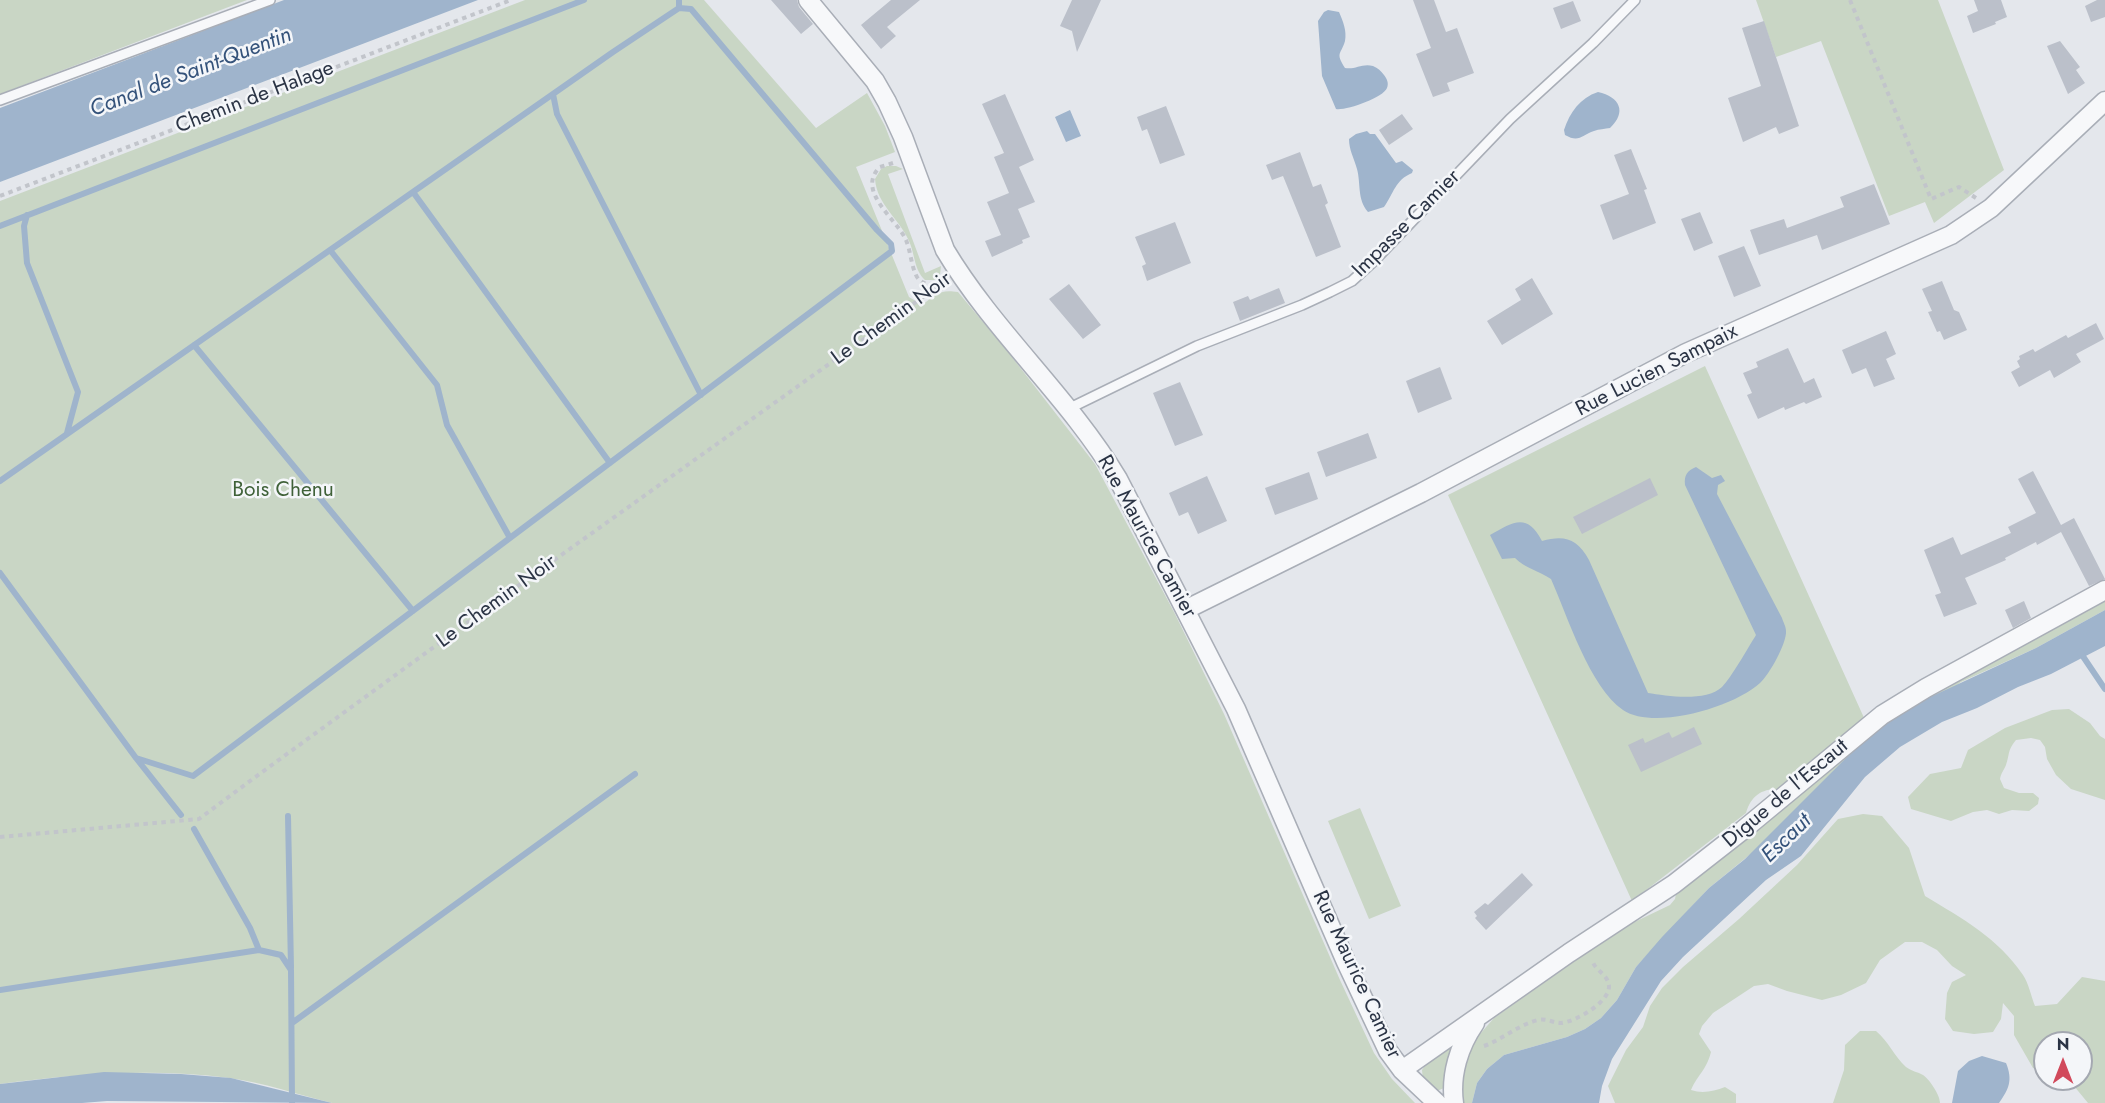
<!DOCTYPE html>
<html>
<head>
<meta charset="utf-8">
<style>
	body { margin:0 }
	#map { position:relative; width:2105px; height:1103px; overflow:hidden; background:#e4e7ec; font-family:Jost,sans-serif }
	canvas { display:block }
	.north { position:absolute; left:2033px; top:1031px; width:60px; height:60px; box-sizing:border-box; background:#f4f6f9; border:2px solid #a4a8b1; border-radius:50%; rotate:0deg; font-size:16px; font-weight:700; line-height:24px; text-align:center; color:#2b3445 }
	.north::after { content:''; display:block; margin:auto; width:21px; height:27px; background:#d1495b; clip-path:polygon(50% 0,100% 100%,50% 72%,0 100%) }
</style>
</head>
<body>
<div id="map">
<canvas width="2105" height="1103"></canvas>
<div class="north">N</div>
</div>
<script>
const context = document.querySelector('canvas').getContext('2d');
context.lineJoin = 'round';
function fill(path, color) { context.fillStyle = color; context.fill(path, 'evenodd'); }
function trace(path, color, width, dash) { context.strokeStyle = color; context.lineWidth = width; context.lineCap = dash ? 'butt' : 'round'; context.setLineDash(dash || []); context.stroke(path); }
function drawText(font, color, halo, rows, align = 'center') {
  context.font = font + ' Jost,sans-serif'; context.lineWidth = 5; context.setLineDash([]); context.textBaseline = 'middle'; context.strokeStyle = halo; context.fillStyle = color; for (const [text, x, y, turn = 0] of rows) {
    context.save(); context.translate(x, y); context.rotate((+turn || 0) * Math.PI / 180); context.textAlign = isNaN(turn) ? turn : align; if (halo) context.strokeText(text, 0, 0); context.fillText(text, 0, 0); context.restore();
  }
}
fill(new Path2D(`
	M 0,0 L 247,0 L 0,94 Z
	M 525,0 L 704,0 L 816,128 L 867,93 L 885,126 L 895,152 L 856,167 L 909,297 L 922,305 C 936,294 940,289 958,292 L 1008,352 L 1095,464 L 1174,612 L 1224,714 L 1340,980 L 1374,1053 L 1392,1079 L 1415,1103 L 332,1103 C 299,1095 262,1082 229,1078 C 152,1068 77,1074 0,1084 L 0,201 Z
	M 1756,0 L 1938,0 L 2004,170 L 1934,223 L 1925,202 L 1889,216 L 1821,41 L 1776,57 Z
	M 887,166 L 896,166 L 903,169 L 888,174 L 925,273 L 941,266 L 940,275 L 936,280 L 925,280 C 914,270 915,254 909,241 C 899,218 877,205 875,179 L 881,169 Z
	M 1705,366 L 1865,720 L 1778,789 C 1761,789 1751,796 1746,813 L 1632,901 L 1448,495 Z
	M 2105,600 L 2105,610 L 2036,648 L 1961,682 L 1709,888 L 1636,967 L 1617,1000 L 1601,1018 L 1585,1029 L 1567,1037 L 1504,1055 L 1487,1069 L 1477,1083 L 1472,1103 L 1461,1103 L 1463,1068 L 1473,1042 L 1494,1018 L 1620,929 L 1670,905 L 1675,899 L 1677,889 L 1875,724 Z
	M 2069,709 L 2090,723 L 2100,736 L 2105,739 L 2105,800 L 2071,789 L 2056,775 L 2047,759 L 2045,747 L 2040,740 L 2031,738 L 2016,740 C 2007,751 2010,754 2006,765 C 2004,770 2001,773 2000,779 L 2004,788 L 2019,793 L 2033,793 L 2039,798 L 2038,804 L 2029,811 L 2012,810 L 1999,814 L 1987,810 L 1973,812 L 1951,821 L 1911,809 L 1908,797 L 1930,774 L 1961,768 L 1968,750 L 2005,728 L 2052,710 Z
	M 1360,808 L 1401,906 L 1369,919 L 1328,821 Z
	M 1863,814 L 1882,816 L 1909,848 L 1925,896 C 1963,919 1998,938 2023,975 C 2029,984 2031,996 2035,1006 L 2057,1004 L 2082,977 L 2105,981 L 2105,1103 L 2088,1103 L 2069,1080 L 2081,1079 L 2081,1043 L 2045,1043 L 2045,1073 L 2033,1068 L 2014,1035 L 2014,1016 L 2003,1003 L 2001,1019 L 1993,1032 L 1974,1034 L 1953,1031 L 1945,1019 L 1947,993 L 1952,982 L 1966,975 L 1952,966 L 1937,950 L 1922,942 L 1905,942 L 1880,960 L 1866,983 L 1841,995 L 1822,1000 L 1787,991 L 1768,984 L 1754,986 L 1713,1013 L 1702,1026 L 1699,1034 L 1711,1052 C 1706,1071 1698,1074 1691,1090 C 1703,1094 1714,1091 1725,1087 L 1736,1094 L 1736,1103 L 1615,1103 L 1608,1086 L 1626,1050 L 1643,1027 L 1650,1006 L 1662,988 L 1683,967 L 1739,919 L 1797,865 L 1838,819 Z
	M 1860,1031 L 1876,1031 C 1889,1042 1894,1056 1906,1067 C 1911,1071 1918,1072 1923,1075 C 1930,1080 1940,1095 1940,1103 L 1833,1103 L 1844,1070 L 1845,1045 Z
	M 1453,1045 L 1444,1088 L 1437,1091 L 1423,1080 L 1422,1070 L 1427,1063 Z`), '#c9d6c5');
fill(new Path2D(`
	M 284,0 L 478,0 L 0,182 L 0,108 Z
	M 1328,10 L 1339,12 C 1343,21 1347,31 1345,41 C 1341,55 1335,52 1345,68 C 1355,70 1362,63 1373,66 C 1378,68 1381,71 1384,75 C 1387,79 1389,83 1387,88 C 1383,98 1345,111 1336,109 L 1322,76 L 1318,21 L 1324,12 Z
	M 1598,92 C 1620,97 1627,112 1610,128 C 1605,129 1599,129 1594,131 C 1582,135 1579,143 1565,135 L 1564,130 C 1570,112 1580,98 1598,92 Z
	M 1070,110 L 1081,136 L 1066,142 L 1055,117 Z
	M 1367,131 L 1370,134 L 1375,134 L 1396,163 L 1402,161 L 1413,170 L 1412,173 C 1395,180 1394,193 1384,207 L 1368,212 C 1357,199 1361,184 1357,169 C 1354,158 1349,150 1349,139 L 1356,134 Z
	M 1696,467 L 1712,478 L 1721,475 L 1725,481 L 1718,485 L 1717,494 L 1782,618 C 1783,622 1786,626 1786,631 C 1787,643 1769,675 1760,683 C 1734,707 1654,731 1623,710 C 1590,688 1567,615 1551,579 C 1539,571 1525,568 1515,558 L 1502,559 L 1490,535 C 1513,522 1527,512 1542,541 C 1564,535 1577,538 1589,560 L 1648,693 C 1667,696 1706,702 1722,687 C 1731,678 1748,648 1756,635 L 1685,485 C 1684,475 1687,471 1696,467 Z
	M 2105,610 L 2105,646 L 2051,674 L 2018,687 L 1977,708 L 1942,722 L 1900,747 L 1865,777 L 1801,856 L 1766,880 L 1683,957 L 1661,981 L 1612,1059 L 1602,1086 L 1599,1103 L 1472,1103 L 1477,1083 L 1487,1069 L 1504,1055 L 1567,1037 L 1585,1029 L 1601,1018 L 1617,1000 L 1636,967 L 1662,937 L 1709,888 L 1745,859 L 1843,761 L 1879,728 L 1926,699 L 2036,648 Z
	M 1982,1056 L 2006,1063 C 2013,1080 2009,1089 1999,1103 L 1952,1103 L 1958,1071 L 1969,1061 Z
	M 104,1072 L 181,1074 L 231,1078 L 332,1103 L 107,1101 L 82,1103 L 0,1103 L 0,1084 Z`), '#9fb4cc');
trace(new Path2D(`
	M 553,94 L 557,114 L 701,395
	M 413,192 L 610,463
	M 27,215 L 24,226 L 27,263 L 78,392 L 67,433
	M 0,226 L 584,0
	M 330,250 L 437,385 L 447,425 L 510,538
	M 194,345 L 413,611
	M 0,481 L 613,52 L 679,8 L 679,0
	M 0,573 L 136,758 L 181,815
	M 2080,652 L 2105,689
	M 136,758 L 193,776 L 892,251 L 891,244 L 877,230 L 691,9 L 679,8
	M 288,816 L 291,968
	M 194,829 L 250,928 L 259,950 L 281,955 L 291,970 L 292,1103
	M 0,990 L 259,950
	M 292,1023 L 635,774`), '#9fb4cc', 6);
fill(new Path2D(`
	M 771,0 L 797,0 L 799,7 L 813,24 L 801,34 Z
	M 891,0 L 920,0 L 887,27 L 896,36 L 881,49 L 861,25 Z
	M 1072,0 L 1101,0 L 1077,52 L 1072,31 L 1060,26 Z
	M 1413,0 L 1434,0 L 1446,32 L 1457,28 L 1474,73 L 1447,83 L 1450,91 L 1433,97 L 1416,54 L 1431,48 Z
	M 1974,0 L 2001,0 L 2007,17 L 1995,22 L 1996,24 L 1973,33 L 1967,16 L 1978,11 Z
	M 2097,0 L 2105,0 L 2105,17 L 2091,22 L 2085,6 Z
	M 1573,1 L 1581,21 L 1561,29 L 1553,8 Z
	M 1764,21 L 1799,126 L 1779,134 L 1776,127 L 1743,142 L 1728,98 L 1761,86 L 1742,28 Z
	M 2060,41 L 2080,67 L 2076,70 L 2085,83 L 2068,94 L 2047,46 Z
	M 1005,94 L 1034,160 L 1019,167 L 1035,202 L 1018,209 L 1030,237 L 1022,240 L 1023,243 L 992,257 L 985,241 L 1001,235 L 987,202 L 1009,193 L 994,157 L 1004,153 L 982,104 Z
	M 1166,106 L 1185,155 L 1160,164 L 1147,129 L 1142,131 L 1137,117 Z
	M 1402,114 L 1413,129 L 1389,145 L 1379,130 Z
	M 1631,149 L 1647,189 L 1644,190 L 1656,223 L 1613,240 L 1600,205 L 1629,194 L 1614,155 Z
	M 1300,152 L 1313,187 L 1321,184 L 1328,203 L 1325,205 L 1341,247 L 1316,257 L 1283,176 L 1272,180 L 1266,165 Z
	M 1874,184 L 1890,224 L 1822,250 L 1817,235 L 1759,255 L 1750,230 L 1784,219 L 1787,228 L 1844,207 L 1840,197 Z
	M 1700,212 L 1713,243 L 1694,251 L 1681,219 Z
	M 1175,222 L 1191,263 L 1147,281 L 1142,266 L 1146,264 L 1135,237 Z
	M 1744,246 L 1761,286 L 1734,297 L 1718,256 Z
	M 1532,278 L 1553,314 L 1502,345 L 1487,321 L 1521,300 L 1515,289 Z
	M 1942,281 L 1954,310 L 1959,312 L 1967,330 L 1944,340 L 1940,331 L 1937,332 L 1928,312 L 1932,311 L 1922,289 Z
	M 1069,284 L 1101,325 L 1083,339 L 1049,299 Z
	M 1279,288 L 1285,303 L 1240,321 L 1233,302 L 1248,296 L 1250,300 Z
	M 2096,323 L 2104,339 L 2076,354 L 2081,362 L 2054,378 L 2050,370 L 2019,387 L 2011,372 L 2020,367 L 2017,361 L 2020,359 L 2019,356 L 2033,349 L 2035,352 L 2066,335 L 2068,338 Z
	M 1886,331 L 1896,354 L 1886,359 L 1895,379 L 1874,387 L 1866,368 L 1852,374 L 1842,350 Z
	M 1788,348 L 1804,383 L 1814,378 L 1822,397 L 1806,404 L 1804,402 L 1785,410 L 1784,407 L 1758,419 L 1747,395 L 1752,393 L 1743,373 L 1758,367 L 1756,362 Z
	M 1440,367 L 1452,399 L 1418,413 L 1406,381 Z
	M 1180,382 L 1203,435 L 1175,446 L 1153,393 Z
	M 1368,433 L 1377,458 L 1326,477 L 1317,452 Z
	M 2033,471 L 2061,525 L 2074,518 L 2105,579 L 2089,586 L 2061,532 L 2037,545 L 2036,542 L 2005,558 L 2006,560 L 1965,578 L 1977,604 L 1944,617 L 1935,595 L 1941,593 L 1924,550 L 1953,537 L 1961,555 L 2011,533 L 2008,527 L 2036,513 L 2018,479 Z
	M 1309,472 L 1318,499 L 1275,515 L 1265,488 Z
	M 1207,476 L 1227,521 L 1198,534 L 1188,512 L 1179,516 L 1169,493 Z
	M 1650,478 L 1658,495 L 1582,534 L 1573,517 Z
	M 2024,601 L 2031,618 L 2013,628 L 2005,610 Z
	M 1694,727 L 1702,744 L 1641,772 L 1628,745 L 1643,738 L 1645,743 L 1669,732 L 1672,738 Z
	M 1522,873 L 1533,885 L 1486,930 L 1475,918 L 1477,916 L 1474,912 L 1485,903 L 1488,905 Z`), '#bbc0ca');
const lane = new Path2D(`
	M 0,100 L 270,0
	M 1068,409 L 1197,346 L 1302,305 L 1330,292 L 1352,281 L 1374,261 L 1510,119 L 1593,43 L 1635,0`);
const street = new Path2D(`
	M 808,0 L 875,81 L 887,102 L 903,137 L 945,250 C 994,332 1069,397 1118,479 L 1236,709 L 1346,962 L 1388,1051 L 1402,1070 L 1437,1103
	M 1187,609 L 1421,493 L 1686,353 L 1951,235 L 1991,208 L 2105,101
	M 1402,1070 L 1569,953 L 1674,884 L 1743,830 L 1882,715 L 1926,688 L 2105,590
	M 1454,1103 C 1450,1075 1459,1046 1475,1023`);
trace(lane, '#a9aeb7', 12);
trace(street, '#a9aeb7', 21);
trace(new Path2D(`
	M 1850,0 L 1931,199 L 1959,187 L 1976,198
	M 893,163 L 880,167 C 855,191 897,219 906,240 C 911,252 911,266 917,277 C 921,283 926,284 933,285 L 942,277
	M 0,196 L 511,0
	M 0,837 L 199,819 L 254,778 L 515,588 L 944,282
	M 1484,1046 C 1503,1039 1518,1025 1538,1020 C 1547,1018 1553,1023 1561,1023 C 1575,1022 1610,1002 1609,986 C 1608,974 1595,971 1592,960`), '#c2c5cb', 4, [4.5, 4.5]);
trace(lane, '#f7f8fa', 9);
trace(street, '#f7f8fa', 18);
drawText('21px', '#2b3445', '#f4f6f9', [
	["Chemin de Halage",255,98,-21],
	["Impasse Camier",1407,224,-45],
	["Le Chemin Noir",892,319,-36],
	["Rue Lucien Sampaix",1657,371,-27],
	["Rue Maurice Camier",1146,537,61],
	["Le Chemin Noir",497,602,-36],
	["Digue de l'Escaut",1786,794,-40],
	["Rue Maurice Camier",1356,975,65]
]);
drawText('21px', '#3f6138', '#f4f6f9', [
	["Bois Chenu",283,491]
]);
drawText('italic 22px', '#34527a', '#f4f6f9', [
	["Canal de Saint-Quentin",191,73,-21],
	["Escaut",1787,839,-44]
]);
</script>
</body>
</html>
